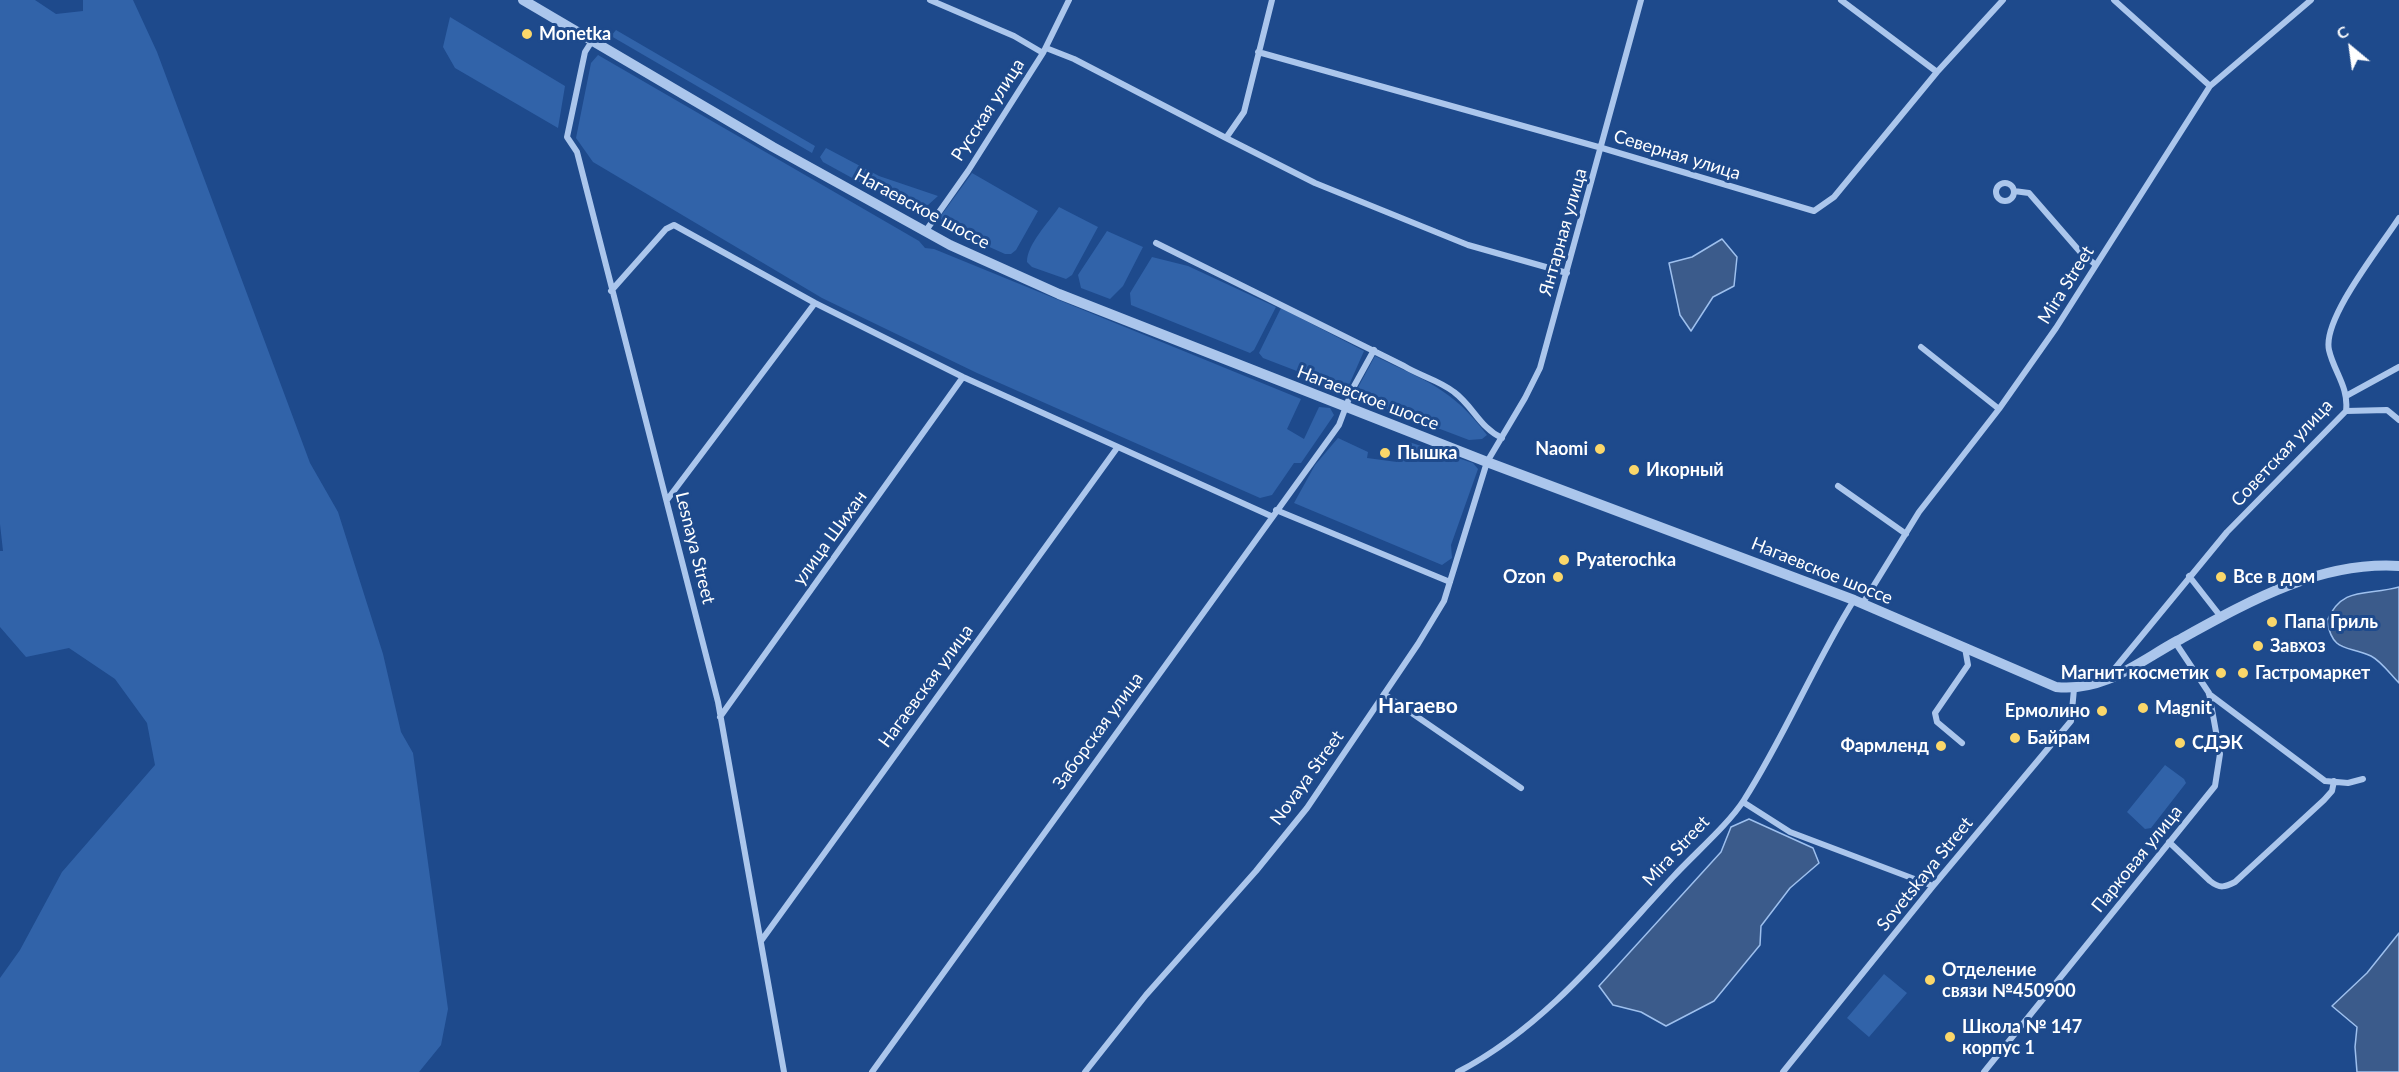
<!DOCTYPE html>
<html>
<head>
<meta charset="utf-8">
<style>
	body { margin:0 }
	#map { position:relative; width:2399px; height:1072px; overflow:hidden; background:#1e4a8c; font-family:Lato,sans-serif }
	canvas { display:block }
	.north { position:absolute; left:2321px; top:18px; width:60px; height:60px; -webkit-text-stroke:4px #1e4a8c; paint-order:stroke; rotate:331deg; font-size:16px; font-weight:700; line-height:24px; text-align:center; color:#fff }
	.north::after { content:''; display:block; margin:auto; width:21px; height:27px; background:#fff; clip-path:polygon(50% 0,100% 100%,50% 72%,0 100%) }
</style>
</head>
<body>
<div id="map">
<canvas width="2399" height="1072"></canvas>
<div class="north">С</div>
</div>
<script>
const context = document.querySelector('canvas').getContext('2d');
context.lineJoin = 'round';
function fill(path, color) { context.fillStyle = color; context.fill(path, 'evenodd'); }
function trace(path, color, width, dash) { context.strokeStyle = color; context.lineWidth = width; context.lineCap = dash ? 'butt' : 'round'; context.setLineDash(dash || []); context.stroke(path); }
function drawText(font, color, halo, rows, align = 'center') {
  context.font = font + ' Lato,sans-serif'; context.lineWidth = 6; context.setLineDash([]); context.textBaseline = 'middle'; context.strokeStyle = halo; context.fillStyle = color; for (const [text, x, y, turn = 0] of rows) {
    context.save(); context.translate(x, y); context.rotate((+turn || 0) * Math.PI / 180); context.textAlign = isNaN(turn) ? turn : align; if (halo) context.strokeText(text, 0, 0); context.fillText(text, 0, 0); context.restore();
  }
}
fill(new Path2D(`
	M 0,0 L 35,0 L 56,14 L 83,11 L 83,0 L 133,0 L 157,52 L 310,463 L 338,512 L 383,654 L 401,732 L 413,753 L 448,1009 L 441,1045 L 419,1072 L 0,1072 L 0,978 L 20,950 L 62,872 L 155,765 L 147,723 L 115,679 L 69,648 L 26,657 L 0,627 L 0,551 L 3,551 L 0,524 Z
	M 450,17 L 565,86 L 558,128 L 455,68 L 443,47 Z
	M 616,30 L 815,146 L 812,153 L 611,36 Z
	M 598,55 L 919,241 L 925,248 L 934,249 L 1301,399 L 1287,429 L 1304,439 L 1319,407 L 1330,408 L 1334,415 L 1301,463 L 1294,463 L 1272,495 L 1260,498 L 977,373 L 822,298 L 593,162 L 576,138 L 591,63 Z
	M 826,148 L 879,176 L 938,196 L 918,214 L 883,195 L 879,184 L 863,184 L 823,162 L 820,157 Z
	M 972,173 L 1038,211 L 1016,250 L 1011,254 L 1005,254 L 945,227 L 940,217 Z
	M 1059,207 L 1098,227 L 1072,275 L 1066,279 L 1032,267 L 1027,262 C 1027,244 1049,222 1059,207 Z
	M 1107,231 L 1143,247 L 1123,286 L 1110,299 L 1081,288 L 1078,275 Z
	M 1152,257 L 1188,266 L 1276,307 L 1254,350 L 1250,353 L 1131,305 L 1130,293 Z
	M 1281,308 L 1364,351 L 1349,385 L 1341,388 L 1263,358 L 1259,353 Z
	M 1375,356 C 1425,381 1452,388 1487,435 L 1482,439 L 1469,440 L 1385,408 L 1355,393 Z
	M 1338,438 L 1368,452 L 1367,458 L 1397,462 L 1401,447 L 1409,442 L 1473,463 L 1478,469 L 1451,545 L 1452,558 L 1442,565 L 1294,503 L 1315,465 Z
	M 2165,765 L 2184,779 L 2186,783 L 2151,828 L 2145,829 L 2127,812 Z
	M 1884,974 L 1907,993 L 1869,1037 L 1847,1018 Z`), '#3163a9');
const water = new Path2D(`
	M 1722,239 L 1737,257 L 1734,286 L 1713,297 L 1691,331 L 1680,315 L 1669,263 L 1692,257 Z
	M 2399,587 L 2399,683 C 2391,675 2381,661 2371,656 C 2348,645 2333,654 2327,621 C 2342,585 2368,596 2399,587 Z
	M 1749,819 L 1813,848 L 1819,863 L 1790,888 L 1761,926 L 1760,945 L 1714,1001 L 1666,1026 L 1641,1012 L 1613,1005 L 1599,986 L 1721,852 L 1731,827 Z
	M 2399,933 L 2399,1072 L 2357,1072 L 2355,1047 L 2357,1027 L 2332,1006 L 2367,973 Z`);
fill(water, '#3b5b8b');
trace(water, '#9ec0ee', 1.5);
trace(new Path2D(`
	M 930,0 L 1014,36 L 1043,53
	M 1841,0 L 1937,72
	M 2114,0 L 2210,86
	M 592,41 L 585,52 L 567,137 L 577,152 L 718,702 L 784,1072
	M 1046,48 L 1074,59 L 1226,138 L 1244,112 L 1272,0
	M 1258,52 L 1602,148 L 1814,211 L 1834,197 L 1937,72 L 2003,0
	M 1226,138 L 1315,183 L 1468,245 L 1567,273
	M1996 192a9 9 0 1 1 18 0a9 9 0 1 1-18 0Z
	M 2014,191 L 2029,193 L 2082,254 L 2096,265
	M 925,232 L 968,171 L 1043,53 L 1069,0
	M 1156,243 L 1404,366 C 1420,376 1439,380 1454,392 C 1473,406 1480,428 1502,438
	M 611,291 L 666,229 L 674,225 L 815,303 L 963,377 L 1271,516
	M 1921,347 L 1999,409
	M 2346,396 L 2399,367
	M 2346,411 L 2387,410 L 2399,420
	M 1838,486 L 1906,534
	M 667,500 L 815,303
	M 1276,510 L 1450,582
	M 2189,576 L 2221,617
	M 1863,603 L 1919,512 L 1999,409 L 2056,328 L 2210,86 L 2311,0
	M 2107,678 L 2227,532 L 2346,411 C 2349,387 2334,372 2329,350 C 2322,319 2381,246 2399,218
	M 1384,694 L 1521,788
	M 2209,694 L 2325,781 L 2348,783 L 2363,779
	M 720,717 L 963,377
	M 1962,743 L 1937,722 L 1935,713 L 1968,665 L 1965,648
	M 1743,802 L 1790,832 L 1933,886
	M 2169,842 L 2210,881 C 2220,889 2225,887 2235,882 L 2324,800 L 2332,791 L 2334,781
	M 761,941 L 1117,448
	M 872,1072 L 1339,425 L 1353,388 L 1374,350
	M 1085,1072 L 1146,995 L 1256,871 L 1307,808 L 1418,644 L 1444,601 L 1487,462 L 1525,398 L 1540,368 L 1641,0
	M 1458,1072 C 1545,1027 1608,947 1673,877 C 1694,854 1728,825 1744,800 C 1785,736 1814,664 1854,600
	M 1783,1072 L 1933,886 L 2071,721 L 2074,689
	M 1984,1072 L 2215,786 L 2220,754 L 2209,693 L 2175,642`), '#abc6ec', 6);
trace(new Path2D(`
	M 523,0 L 773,147 L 950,245 L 1059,294 L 1487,462 L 1854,600 L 2056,687 C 2104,692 2137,663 2177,641 C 2246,603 2318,561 2399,566`), '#abc6ec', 10);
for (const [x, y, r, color] of [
	[527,34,6,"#fbd76a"],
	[1600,449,6,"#fbd76a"],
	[1385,453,6,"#fbd76a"],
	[1634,470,6,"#fbd76a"],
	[1564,560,6,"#fbd76a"],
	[1558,577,6,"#fbd76a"],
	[2221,577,6,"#fbd76a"],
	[2272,622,6,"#fbd76a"],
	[2258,646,6,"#fbd76a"],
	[2221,673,6,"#fbd76a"],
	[2243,673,6,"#fbd76a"],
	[2143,708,6,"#fbd76a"],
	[2102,711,6,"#fbd76a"],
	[2015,738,6,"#fbd76a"],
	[2180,743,6,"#fbd76a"],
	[1941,746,6,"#fbd76a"],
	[1930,980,6,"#fbd76a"],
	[1950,1037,6,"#fbd76a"]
]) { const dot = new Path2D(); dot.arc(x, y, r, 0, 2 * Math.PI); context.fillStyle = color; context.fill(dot); trace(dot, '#1e4a8c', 2); }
drawText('bold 18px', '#fff', '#1e4a8c', [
	["Monetka",539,34],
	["Naomi",1588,449,"right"],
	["Пышка",1397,453],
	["Икорный",1646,470],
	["Pyaterochka",1576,560],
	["Ozon",1546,577,"right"],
	["Все в дом",2233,577],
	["Папа Гриль",2284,622],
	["Завхоз",2270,646],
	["Магнит косметик",2209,673,"right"],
	["Гастромаркет",2255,673],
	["Magnit",2155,708],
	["Ермолино",2090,711,"right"],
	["Байрам",2027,738],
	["СДЭК",2192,743],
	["Фармленд",1929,746,"right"],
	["Отделение",1942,970],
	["связи №450900",1942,991],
	["Школа № 147",1962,1027],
	["корпус 1",1962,1048]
], 'left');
drawText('18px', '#fff', '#1e4a8c', [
	["Русская улица",988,110,-57],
	["Северная улица",1677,155,17],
	["Нагаевское шоссе",922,209,28],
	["Янтарная улица",1563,232,-74],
	["Mira Street",2066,285,-58],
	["Нагаевское шоссе",1368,398,21],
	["Советская улица",2282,453,-47],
	["улица Шихан",830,538,-54],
	["Lesnaya Street",695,548,76],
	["Нагаевское шоссе",1822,571,22],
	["Нагаевская улица",926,686,-54],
	["Заборская улица",1098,731,-54],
	["Novaya Street",1307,778,-54],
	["Mira Street",1676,851,-47],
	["Парковая улица",2137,859,-51],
	["Sovetskaya Street",1925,874,-51]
]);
drawText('bold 21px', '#fff', '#1e4a8c', [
	["Нагаево",1418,706]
]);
</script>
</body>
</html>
